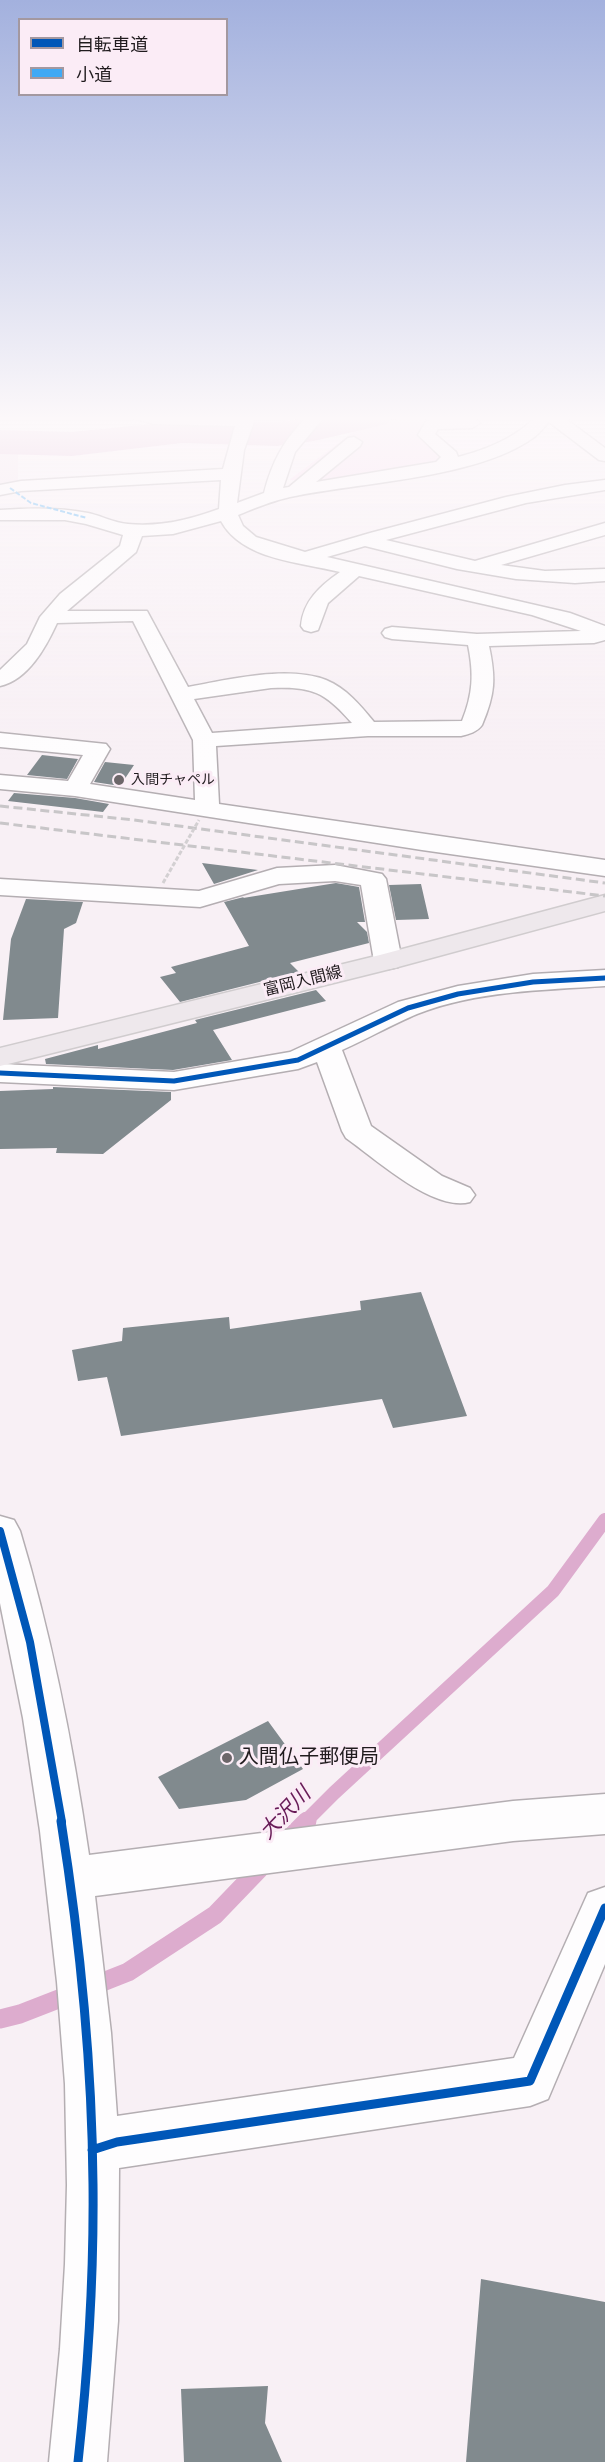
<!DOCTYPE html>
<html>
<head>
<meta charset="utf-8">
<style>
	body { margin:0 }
	#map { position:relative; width:605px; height:2462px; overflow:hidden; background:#f8f0f5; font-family:"Roboto Condensed","Noto Sans JP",sans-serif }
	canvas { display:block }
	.legend { position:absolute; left:18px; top:18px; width:210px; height:78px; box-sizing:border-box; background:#fbecf6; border:2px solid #a398a0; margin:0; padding:8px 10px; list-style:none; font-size:18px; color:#201b1e }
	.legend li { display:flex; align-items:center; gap:12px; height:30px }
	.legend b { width:30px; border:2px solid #a398a0 }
</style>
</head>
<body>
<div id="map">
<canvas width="605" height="2462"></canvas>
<ul class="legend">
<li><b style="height:8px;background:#0057b8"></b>自転車道</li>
<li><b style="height:8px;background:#3fa9f5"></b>小道</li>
</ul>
</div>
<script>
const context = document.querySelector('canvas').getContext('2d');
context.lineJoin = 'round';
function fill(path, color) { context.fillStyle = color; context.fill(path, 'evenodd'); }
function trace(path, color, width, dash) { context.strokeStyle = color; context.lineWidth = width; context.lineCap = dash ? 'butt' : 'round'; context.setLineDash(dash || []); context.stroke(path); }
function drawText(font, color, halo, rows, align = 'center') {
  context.font = font + ' "Roboto Condensed","Noto Sans JP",sans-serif'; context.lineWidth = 6; context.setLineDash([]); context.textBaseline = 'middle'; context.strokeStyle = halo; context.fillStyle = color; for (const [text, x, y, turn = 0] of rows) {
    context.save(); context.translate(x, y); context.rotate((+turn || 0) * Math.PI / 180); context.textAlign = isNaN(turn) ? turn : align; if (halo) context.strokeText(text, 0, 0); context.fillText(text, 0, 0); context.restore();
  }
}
fill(new Path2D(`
	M 0,445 L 18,446 L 18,481 L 0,485 Z`), '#f3e3ed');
fill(new Path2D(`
	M 423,419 L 423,438 L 441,453 L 442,461 C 393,471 339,485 289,480 L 369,420 Z`), '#fadbf0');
trace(new Path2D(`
	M 367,419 L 368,416`), '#ddacce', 7);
trace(new Path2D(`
	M 305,1822 L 334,1793 L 553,1591 L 605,1520`), '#ddacce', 14);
trace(new Path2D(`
	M 290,1838 L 307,1821
	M 90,1987 L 128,1972 L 215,1915 L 265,1863
	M 0,2019 L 20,2014 L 74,1993`), '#ddacce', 19);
fill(new Path2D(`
	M 325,416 L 393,416 L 387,424 L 314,441 L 277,446 L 182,443 L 72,456 L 0,454 L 0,430 L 72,432 L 182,421 L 277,422 Z`), '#ddacce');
fill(new Path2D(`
	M 42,755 L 78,759 L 67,779 L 27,775 Z
	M 105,762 L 134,765 L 120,786 L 94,782 Z
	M 14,793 L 75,798 L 109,804 L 103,812 L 8,801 Z
	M 202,863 L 258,870 L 214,884 Z
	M 336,883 L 359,887 L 365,922 L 357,922 L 367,932 L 369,943 L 290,963 L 299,972 L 180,1002 L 160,977 L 176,973 L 171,967 L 249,946 L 224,902 L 244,897 L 243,898 Z
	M 421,884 L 429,919 L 396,920 L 389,885 Z
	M 26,899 L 83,902 L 76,923 L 64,929 L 58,1018 L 3,1020 L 11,939 Z
	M 316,990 L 326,1001 L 213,1030 L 232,1060 L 173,1070 L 46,1064 L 45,1059 L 98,1045 L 98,1049 L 197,1023 L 195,1020 Z
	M 53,1087 L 171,1092 L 171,1100 L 103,1154 L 56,1153 L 57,1148 L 0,1149 L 0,1091 L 53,1089 Z
	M 421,1292 L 467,1416 L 393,1428 L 382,1399 L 121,1436 L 107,1377 L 78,1381 L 72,1350 L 122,1341 L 123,1328 L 229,1317 L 230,1329 L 361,1310 L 360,1301 Z
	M 268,1721 L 303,1769 L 246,1800 L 179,1809 L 158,1777 Z
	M 481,2279 L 605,2302 L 605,2462 L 466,2462 Z
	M 268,2386 L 265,2423 L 282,2462 L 184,2462 L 181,2389 Z`), '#818a8e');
const minor = new Path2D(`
	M 133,416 L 256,416 L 244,450 L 237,503 L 264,493 C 272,462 284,439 308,416 L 325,416 L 295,452 L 283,488 L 289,487 L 348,438 L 354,437 L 362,442 L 360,446 L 316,482 L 436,462 L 441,457 L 418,435 L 426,421 L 432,419 L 472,418 L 480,423 L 472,428 L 438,429 L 435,434 L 456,452 L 458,457 C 488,449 515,438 537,416 L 562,416 L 605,448 L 605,461 L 599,460 L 549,422 C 544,427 539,434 533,438 C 475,479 360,482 290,497 C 272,501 255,508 238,515 L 243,526 L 256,537 L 305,552 L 370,533 L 506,497 L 565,485 L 605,480 L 605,490 L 526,503 L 386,540 L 475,561 L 605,523 L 605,535 L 501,565 L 545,571 L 605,569 L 605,581 L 575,583 L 516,579 L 457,569 L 365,546 L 327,557 L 570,613 L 605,626 L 605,640 L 594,643 L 489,646 C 496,679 495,694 482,725 C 477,732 469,734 461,736 L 368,736 L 216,746 L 219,804 L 605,860 L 605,876 L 422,850 L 75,796 L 0,789 L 0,775 L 68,781 L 83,755 L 0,747 L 0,733 L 106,744 L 110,749 L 90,784 L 195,800 L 193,740 L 133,621 L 57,623 C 46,647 28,680 0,686 L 0,670 L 27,644 L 40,617 L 60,594 L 120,546 L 123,535 L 86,524 L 65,520 L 0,520 L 0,510 C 29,508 59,507 88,513 C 102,516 114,523 128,524 C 160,527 189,520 219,509 L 221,480 L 21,491 L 0,495 L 0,485 L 21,481 L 223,469 L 235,426 L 155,424 L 135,419 ZM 221,521 C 242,560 300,562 340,572 C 320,586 303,601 301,626 L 304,630 L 311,632 L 318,630 L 328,603 L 359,576 L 532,615 L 581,631 L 477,634 L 392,627 L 385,629 L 382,633 L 385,637 L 392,639 L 468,645 C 474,674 473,694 462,721 L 374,722 C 361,706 346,688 326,680 C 287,665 227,680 188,687 L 147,611 L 67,611 L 136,552 L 142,536 L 173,534 ZM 271,688 C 312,686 325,692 352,723 L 212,733 L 194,699 Z
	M 335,865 L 382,874 L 386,879 L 402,961 L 398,967 L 388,969 L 378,967 L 374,961 L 361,885 L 335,881 L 279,884 L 200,907 L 0,895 L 0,879 L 199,891 L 277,868 Z
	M 605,970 L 605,986 C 543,990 475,991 417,1014 C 391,1025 367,1039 342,1050 L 371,1126 L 442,1176 L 470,1188 L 475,1195 L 470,1202 C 433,1212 376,1159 346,1138 L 342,1131 L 317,1062 L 298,1069 L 174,1090 L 0,1082 L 0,1064 L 174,1072 L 290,1052 L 398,1002 L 458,986 L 533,974 Z
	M 0,1516 L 14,1520 L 20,1531 C 52,1637 73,1745 89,1855 L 513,1801 L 605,1794 L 605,1834 L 513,1841 L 95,1896 L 111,2033 L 117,2116 L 514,2058 L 588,1893 L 605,1887 L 605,1964 L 548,2099 L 530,2106 L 119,2168 L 118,2321 L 107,2462 L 49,2462 L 60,2349 L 65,2264 L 67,2185 L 65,2084 L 57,1982 L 40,1831 L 23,1718 L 0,1603 Z`);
const major = new Path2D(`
	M 605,895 L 605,911 L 398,967 L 0,1066 L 0,1048 L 380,955 Z`);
trace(minor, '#b4aeb2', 3);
trace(major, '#d0ccce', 3);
fill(minor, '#fefdfe');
fill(major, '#eee8ec');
trace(new Path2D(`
	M 0,806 L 134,820 L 605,883
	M 0,823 L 605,896`), '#c8c6c8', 3, [9, 4.5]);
trace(new Path2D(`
	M 163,883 L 199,820`), '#d3d0d2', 3, [4.5, 2]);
trace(new Path2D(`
	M 10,488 L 31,503 L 87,518`), '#3fa9f5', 2, [5, 2]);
trace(new Path2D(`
	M 0,1073 L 174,1081 L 298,1060 L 408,1008 L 458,994 L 533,982 L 605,978`), '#0057b8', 5);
trace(new Path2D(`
	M 0,1531 L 30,1642 L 62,1822`), '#0057b8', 8);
trace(new Path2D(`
	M 61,1821 C 80,1941 92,2063 93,2184 C 94,2277 88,2370 78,2462
	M 92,2150 L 117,2142 L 530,2081 L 605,1908`), '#0057b8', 9);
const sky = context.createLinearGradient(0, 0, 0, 761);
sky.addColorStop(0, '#a3b1de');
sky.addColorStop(0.55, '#fcf8fa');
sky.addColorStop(1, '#fcf8fa00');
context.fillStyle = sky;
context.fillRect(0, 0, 605, 761);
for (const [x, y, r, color] of [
	[119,780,6,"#6c6669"],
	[227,1758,6,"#6c6669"]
]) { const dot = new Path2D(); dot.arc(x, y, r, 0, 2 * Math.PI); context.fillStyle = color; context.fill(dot); trace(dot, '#fbecf6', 2); }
drawText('14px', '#201b1e', '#fbecf6', [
	["入間チャペル",131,780]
], 'left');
drawText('16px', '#201b1e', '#fbecf6', [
	["富岡入間線",303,982,-14]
]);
drawText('20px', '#201b1e', '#fbecf6', [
	["入間仏子郵便局",239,1758]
], 'left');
drawText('italic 21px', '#681b57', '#fbecf6', [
	["大沢川",286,1814,-46]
]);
</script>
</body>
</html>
